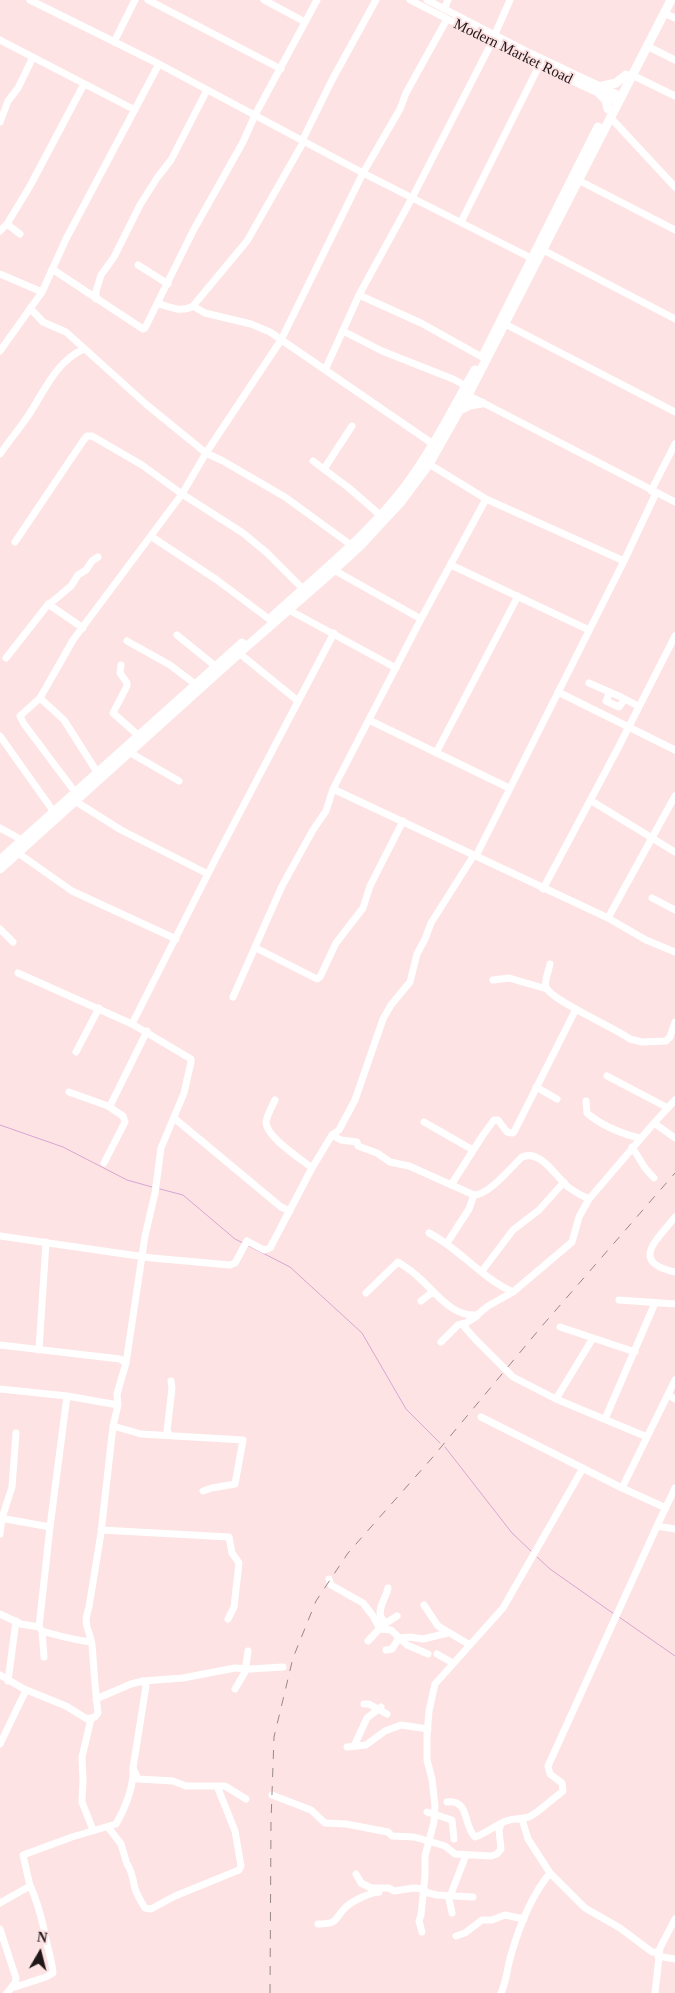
<!DOCTYPE html>
<html>
<head>
<meta charset="utf-8">
<style>
	body { margin:0 }
	#map { position:relative; width:675px; height:1993px; overflow:hidden; background:#fde3e4; font-family:"Times New Roman",serif }
	canvas { display:block }
	.north { position:absolute; left:15px; top:1928px; width:50px; height:50px; -webkit-text-stroke:4px #fde3e4; paint-order:stroke; rotate:8deg; font-size:14px; font-weight:700; line-height:20px; text-align:center; color:#201718 }
	.north::after { content:''; display:block; margin:auto; width:18px; height:22px; background:#201718; clip-path:polygon(50% 0,100% 100%,50% 72%,0 100%) }
</style>
</head>
<body>
<div id="map">
<canvas width="675" height="1993"></canvas>
<div class="north">N</div>
</div>
<script>
const context = document.querySelector('canvas').getContext('2d');
context.lineJoin = 'round';
function trace(path, color, width, dash) { context.strokeStyle = color; context.lineWidth = width; context.lineCap = dash ? 'butt' : 'round'; context.setLineDash(dash || []); context.stroke(path); }
function drawText(font, color, halo, rows, align = 'center') {
  context.font = font + ' "Times New Roman",serif'; context.lineWidth = 4; context.setLineDash([]); context.textBaseline = 'middle'; context.strokeStyle = halo; context.fillStyle = color; for (const [text, x, y, turn = 0] of rows) {
    context.save(); context.translate(x, y); context.rotate((+turn || 0) * Math.PI / 180); context.textAlign = isNaN(turn) ? turn : align; if (halo) context.strokeText(text, 0, 0); context.fillText(text, 0, 0); context.restore();
  }
}
trace(new Path2D(`
	M 0,1125 L 63,1147 L 127,1180 L 152,1187
	M 160,1189 L 183,1195 L 235,1239 L 243,1243
	M 247,1245 L 290,1267 L 362,1333 L 406,1409 L 440,1443
	M 445,1447 L 512,1533 L 532,1552
	M 537,1557 L 550,1569 L 614,1614
	M 619,1617 L 675,1656`), '#d7a5d3', 1);
trace(new Path2D(`
	M 30,0 L 159,64 L 363,173 L 531,258
	M 148,0 L 281,69
	M 264,0 L 305,22
	M 410,0 L 526,59 L 617,102
	M 427,0 L 530,53 L 621,96
	M 444,9 L 448,0
	M 664,13 L 675,18
	M 495,34 L 510,0
	M 0,40 L 135,110
	M 114,42 L 135,0
	M 647,46 L 675,60
	M 632,75 L 675,96
	M 610,117 L 675,187
	M 0,122 L 8,101 L 18,88 L 33,57
	M 302,141 L 332,80 L 376,0
	M 576,179 L 675,230
	M 461,222 L 539,66
	M 7,224 L 20,234
	M 0,231 L 7,224 L 30,186 L 84,84
	M 543,250 L 675,319
	M 138,265 L 168,284
	M 52,269 L 143,329 L 145,328 L 193,231 L 243,142 L 255,115 L 317,0
	M 0,274 L 42,292
	M 359,295 L 421,323 L 482,357
	M 96,299 L 96,291 L 101,275 L 114,257 L 140,205 L 157,178 L 171,160 L 207,90
	M 159,304 C 171,307 182,313 193,306 L 205,313 L 251,324 L 270,332 L 433,444
	M 193,306 L 247,241 L 304,141
	M 30,308 L 43,322 L 66,332 L 147,405 L 206,453 L 223,461 L 285,497 L 351,545
	M 505,324 L 675,412
	M 343,331 L 382,351 L 453,379 L 466,386
	M 0,351 L 42,292 L 66,239 L 159,64
	M 325,370 L 359,295 L 412,198 L 492,42
	M 464,393 L 675,502
	M 0,454 C 9,441 19,429 28,416 C 44,392 56,361 84,349
	M 313,461 L 349,488 L 380,515
	M 429,464 L 486,499 L 624,561
	M 324,469 L 352,426
	M 651,491 L 675,444
	M 486,499 L 421,619 L 333,789 L 608,918 L 646,940 L 675,952
	M 152,537 L 217,580 L 269,619
	M 15,542 L 83,441 L 87,436 L 92,436 L 142,465 L 182,494 L 243,533 L 266,552 L 303,589
	M 451,565 L 589,630
	M 334,570 L 421,619
	M 48,604 L 83,628
	M 289,610 L 396,668
	M 177,635 L 215,666
	M 127,641 L 170,665 L 195,684
	M 239,653 L 298,701
	M 6,658 L 46,607 L 71,586 L 78,575 L 86,570 L 92,561 L 98,557
	M 121,665 L 120,673 L 127,683 L 127,686 L 113,713 L 138,735
	M 589,683 L 621,697 L 638,706
	M 558,692 L 675,750
	M 610,692 L 606,701 L 619,707 L 625,699
	M 40,698 L 64,720 L 97,772
	M 369,720 L 509,788
	M 0,736 L 56,815
	M 129,752 L 179,781
	M 436,753 L 518,596
	M 75,792 L 24,724 L 20,716 L 40,698 L 73,640 L 182,494 L 206,453 L 281,340 L 363,173 L 400,109 L 406,93 L 447,19
	M 590,800 L 675,852
	M 75,801 L 121,830 L 208,874
	M 0,828 L 22,840
	M 18,853 L 72,891 L 176,939
	M 476,856 L 624,561 L 656,493
	M 543,889 L 617,750 L 675,636
	M 652,898 L 675,910
	M 608,918 L 675,796
	M 0,929 L 13,942
	M 256,948 L 317,979 L 320,977 L 336,943 L 363,908 L 370,886 L 403,821
	M 550,964 C 549,970 544,981 546,987 C 550,1000 616,1028 630,1039 L 642,1042 L 666,1041 L 670,1037 L 675,1022
	M 493,980 L 509,978 L 547,989
	M 233,997 L 282,886 L 313,830 L 326,811 L 333,789
	M 132,1024 L 217,856 L 334,633
	M 76,1052 L 99,1008
	M 607,1076 L 668,1108
	M 536,1087 L 557,1099
	M 69,1092 L 108,1106 L 123,1116 L 125,1122 L 104,1163
	M 275,1100 C 272,1107 267,1115 266,1122 C 266,1137 301,1159 312,1168
	M 675,1100 L 654,1123 L 675,1138
	M 586,1101 L 587,1113 C 602,1126 620,1133 639,1138
	M 108,1106 L 110,1106 L 147,1031
	M 174,1118 L 281,1207 L 290,1211
	M 424,1122 L 473,1150
	M 332,1135 L 341,1140 L 357,1142 L 358,1146 L 377,1153 L 390,1162 L 409,1166 L 474,1195 C 489,1195 511,1167 522,1157 C 541,1149 556,1177 568,1187 C 575,1192 582,1196 589,1199
	M 632,1147 L 645,1168 L 654,1178
	M 451,1185 L 483,1135 L 494,1120 L 498,1120 L 507,1132 L 512,1133 L 514,1132 L 576,1009
	M 675,1217 C 657,1240 629,1262 675,1272
	M 429,1233 C 459,1248 481,1278 513,1292 L 572,1242 L 579,1217 L 589,1199 L 654,1123
	M 0,1236 L 152,1258 L 230,1265 L 235,1263 L 247,1241 L 264,1250 L 270,1248 L 312,1168 L 332,1135 L 339,1130 L 355,1100 L 383,1019 L 391,1005 L 410,982 L 417,954 L 425,939 L 431,923 L 474,855
	M 447,1243 L 469,1209 L 474,1195
	M 482,1271 L 513,1230 L 539,1210 L 564,1182
	M 366,1293 L 398,1262 C 404,1266 411,1270 417,1276 C 435,1291 451,1317 477,1315 L 488,1306 L 513,1292
	M 619,1300 L 675,1304
	M 421,1301 L 430,1294 L 434,1293
	M 462,1324 L 475,1339 L 513,1377 L 556,1399 L 647,1437
	M 560,1327 L 635,1352
	M 441,1342 L 458,1325 L 466,1323 L 477,1316
	M 0,1345 L 120,1359 L 126,1363 L 145,1236 L 155,1193 L 161,1148 L 184,1093 L 191,1062 L 191,1059 L 132,1024 L 18,973
	M 39,1350 L 46,1242
	M 0,1389 L 67,1396 L 118,1405
	M 668,1395 L 675,1399
	M 556,1399 L 593,1338
	M 481,1417 L 622,1488 L 675,1380
	M 605,1419 L 655,1303
	M 113,1426 L 141,1434 L 243,1440 L 235,1484 L 212,1488 L 203,1491
	M 170,1435 L 167,1431 L 172,1388 L 171,1381
	M 622,1488 L 666,1508
	M 675,1488 L 657,1526 L 675,1529
	M 0,1518 L 50,1527
	M 101,1530 L 229,1537 L 232,1553 L 239,1563 L 234,1607 L 228,1619
	M 0,1534 L 2,1518 L 12,1487 L 16,1433
	M 329,1579 L 331,1585 L 363,1603 L 373,1616 L 380,1629 L 391,1630 L 407,1645 L 428,1654
	M 424,1605 L 438,1626 L 470,1645
	M 0,1614 L 21,1624 L 39,1627 L 42,1631 C 59,1636 74,1640 91,1642
	M 385,1624 C 384,1621 382,1619 381,1617 C 377,1608 387,1596 388,1588
	M 39,1627 L 50,1527 L 67,1396
	M 42,1631 L 44,1657
	M 368,1641 L 383,1625 L 397,1616
	M 386,1650 L 392,1649 L 399,1638 L 410,1637 L 423,1639 L 448,1633
	M 437,1654 L 453,1663
	M 0,1675 L 24,1689 L 66,1706 L 87,1719 L 95,1717 L 98,1713 C 95,1690 94,1668 92,1645 C 90,1628 82,1628 89,1607 L 101,1533 L 113,1426 L 118,1405 L 117,1394 L 126,1363
	M 8,1681 L 16,1621
	M 143,1681 L 146,1686 L 133,1768 L 138,1779 L 173,1781 L 186,1786 L 225,1786 L 246,1799
	M 235,1689 L 245,1672 L 248,1651
	M 96,1699 L 131,1684 L 143,1681 L 183,1678 L 235,1668 L 250,1669 L 283,1667
	M 364,1704 L 369,1704 L 387,1714
	M 91,1719 L 82,1757 L 83,1780 L 82,1802 L 93,1830
	M 0,1744 L 26,1690
	M 354,1746 L 367,1718 L 381,1707
	M 347,1747 L 366,1745 L 385,1731 L 401,1725 L 428,1729
	M 272,1795 L 311,1810 L 325,1823 L 346,1824 L 388,1832 L 392,1836 L 414,1837 L 432,1842 L 445,1846 L 455,1854 L 491,1856 L 497,1854 L 501,1849 L 499,1830 L 501,1824
	M 447,1802 C 470,1799 463,1826 475,1837 C 490,1832 505,1816 522,1819 L 528,1839 L 550,1873 L 585,1908 L 620,1928 L 652,1952 L 659,1952
	M 427,1812 L 452,1820 L 454,1839
	M 518,1819 L 529,1817 L 537,1812 L 563,1791 L 562,1783 L 550,1774 L 548,1766 L 657,1526
	M 108,1827 L 121,1844 L 126,1861
	M 127,1864 C 132,1871 132,1876 134,1884 C 135,1893 141,1901 145,1908 L 151,1909 L 175,1896 L 239,1870 L 241,1866 L 235,1831 L 217,1786
	M 356,1874 L 361,1883 L 371,1888 L 389,1888 L 394,1891 L 414,1888 L 423,1889 L 428,1893 L 437,1895 L 473,1897
	M 0,1903 L 30,1886 L 23,1855 L 72,1837 L 116,1824 C 125,1809 134,1786 133,1768
	M 452,1913 L 449,1899 L 466,1855
	M 318,1924 C 340,1924 333,1919 346,1907 C 354,1900 369,1893 379,1892
	M 0,1929 L 16,1978 L 15,1983 L 7,1993
	M 422,1932 L 419,1921 L 421,1915 L 425,1876 L 425,1856 L 434,1822 L 435,1806 L 432,1779 L 427,1760 L 427,1735 L 429,1711 L 435,1684 L 503,1608 L 583,1468
	M 456,1936 L 465,1933 L 482,1920 L 492,1920 L 505,1915 L 524,1919
	M 658,1956 L 675,1959
	M 12,1988 L 46,1977 L 53,1973 C 52,1959 47,1947 45,1934 C 41,1915 38,1903 30,1885
	M 501,1993 C 507,1980 507,1968 511,1955 C 519,1927 531,1896 550,1873
	M 655,1993 L 660,1948 L 675,1919`), '#fff', 7);
trace(new Path2D(`
	M 603,86 L 616,83 L 626,75
	M 600,94 L 606,100 L 608,109
	M 483,356 L 598,127
	M 462,409 L 470,405 L 482,403
	M 273,616 C 318,575 367,536 404,488 C 432,451 452,410 475,370
	M 0,860 L 242,643
	M 0,869 L 245,648 L 334,570 L 361,545 L 400,503 L 429,464 L 468,395 L 671,0`), '#fff', 9);
trace(new Path2D(`
	M 270,1993 L 271,1822 L 274,1737 L 293,1658 L 316,1601 L 348,1553 L 432,1458 L 542,1326 L 675,1173`), '#998788', 1, [9, 9]);
drawText('15px', '#201718', '#fde3e4', [
	["Modern Market Road",513,52,26]
]);
</script>
</body>
</html>
